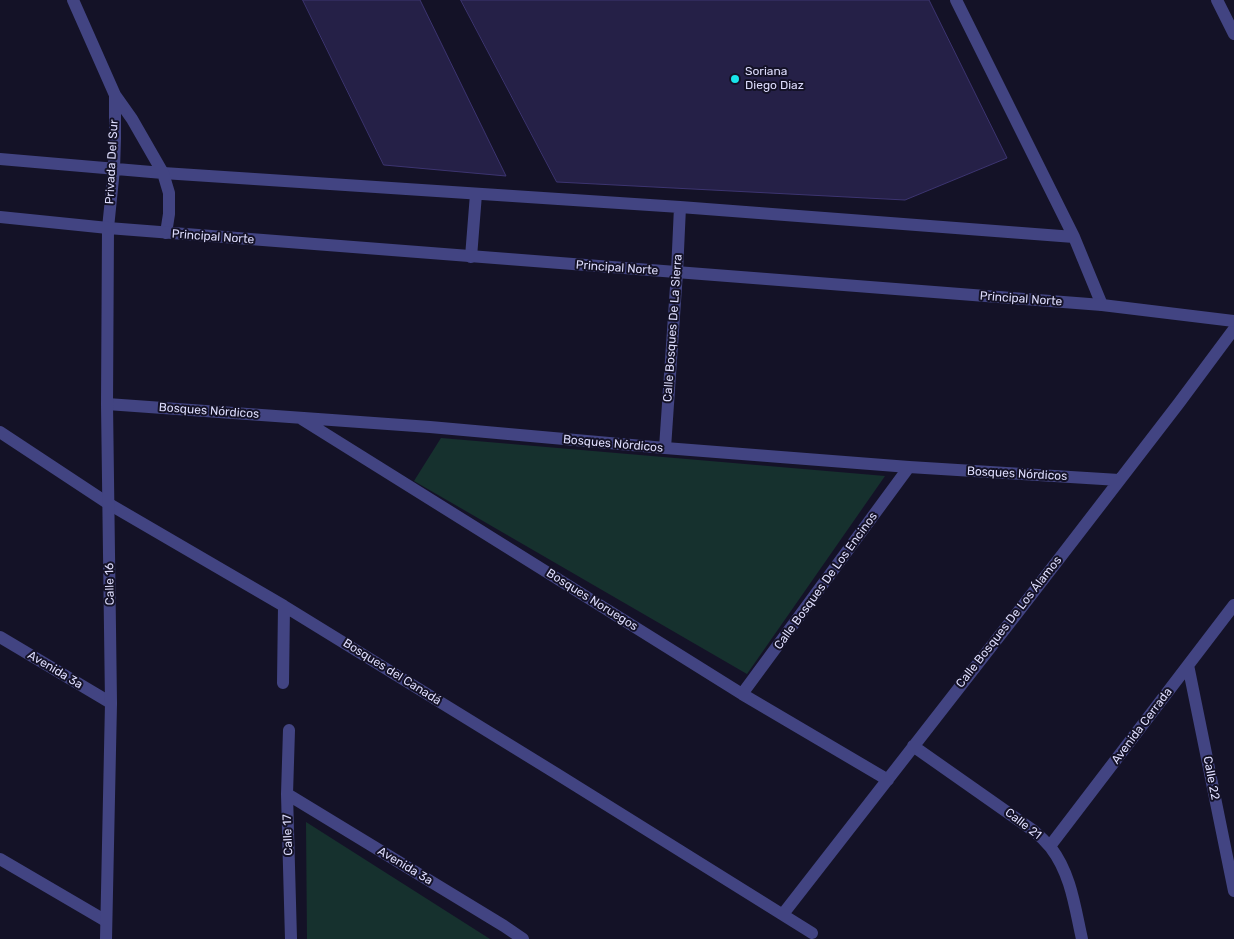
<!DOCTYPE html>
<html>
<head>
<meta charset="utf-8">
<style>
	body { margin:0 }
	canvas { display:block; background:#141227 }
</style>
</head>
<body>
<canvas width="1234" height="939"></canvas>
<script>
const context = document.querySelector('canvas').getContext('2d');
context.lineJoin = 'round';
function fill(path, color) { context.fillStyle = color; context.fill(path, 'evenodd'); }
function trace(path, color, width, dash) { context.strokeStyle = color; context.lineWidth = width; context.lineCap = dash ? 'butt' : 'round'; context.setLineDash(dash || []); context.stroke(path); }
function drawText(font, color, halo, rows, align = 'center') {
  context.font = font + ' Rubik,sans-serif'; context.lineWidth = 4; context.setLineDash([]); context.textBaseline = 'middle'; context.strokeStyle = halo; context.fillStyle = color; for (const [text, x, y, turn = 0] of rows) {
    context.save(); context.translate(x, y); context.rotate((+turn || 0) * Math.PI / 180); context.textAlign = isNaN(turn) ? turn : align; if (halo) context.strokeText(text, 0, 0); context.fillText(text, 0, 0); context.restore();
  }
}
fill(new Path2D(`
	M 441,438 L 885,476 L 747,674 L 414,481 Z
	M 306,822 L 490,939 L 307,939 Z`), '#16312e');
const building = new Path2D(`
	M 303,0 L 420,0 L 506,176 L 384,165 Z
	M 461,0 L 929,0 L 1007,158 L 905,200 L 557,182 Z`);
fill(building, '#252047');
trace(building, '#3c3470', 1);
trace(new Path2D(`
	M 956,0 L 1074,237 L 1102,305
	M 1217,0 L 1234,34
	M 163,173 L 680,207 L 1074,237
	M 471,257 L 476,194
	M 677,272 L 680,207`), '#424482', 12);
trace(new Path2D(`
	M 73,0 L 115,95 L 132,119 L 163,173 L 169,193 L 169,214 L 166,233
	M 0,159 L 163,173
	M 108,228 L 114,169 L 115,138 L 115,95
	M 107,404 L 430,427 L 665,448 L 909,467 L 1119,480
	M 300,418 L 742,694 L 888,780
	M 0,432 L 109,504 L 284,606 L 557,774 L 812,933
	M 665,448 L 677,272
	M 0,637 L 111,703
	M 1188,665 L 1234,891
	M 283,683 L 284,606
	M 742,694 L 909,467
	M 289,730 L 287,794 L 291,939
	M 913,746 L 1034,831 C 1040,836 1046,842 1051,848 C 1071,874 1075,908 1082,939
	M 287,794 L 504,926 L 523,939
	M 1050,846 L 1234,605
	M 0,859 L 106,921
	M 783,914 L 1015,616 L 1179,403 L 1234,329`), '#424482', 12);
trace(new Path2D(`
	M 0,217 L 108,228 L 1102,305 L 1234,321
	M 106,939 L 111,703 L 107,404 L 108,228`), '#424482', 12);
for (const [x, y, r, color] of [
	[735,79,5,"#19e4eb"]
]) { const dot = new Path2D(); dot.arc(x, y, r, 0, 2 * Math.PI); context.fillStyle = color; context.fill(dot); trace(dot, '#141227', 2); }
drawText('12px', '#dddcfc', '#141227', [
	["Soriana",745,72],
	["Diego Diaz",745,86]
], 'left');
drawText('12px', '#dddcfc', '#141227', [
	["Privada Del Sur",112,162,-87],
	["Principal Norte",213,237,4],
	["Principal Norte",617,268,4],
	["Principal Norte",1021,299,4],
	["Calle Bosques De La Sierra",673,328,-86],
	["Bosques Nórdicos",209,411,4],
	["Bosques Nórdicos",613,444,5],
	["Bosques Nórdicos",1017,474,3],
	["Calle Bosques De Los Encinos",826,581,-54],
	["Calle 16",110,584,-91],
	["Bosques Noruegos",592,600,32],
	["Calle Bosques De Los Álamos",1009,622,-52],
	["Avenida 3a",55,670,31],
	["Bosques del Canadá",392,672,32],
	["Avenida Cerrada",1142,726,-53],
	["Calle 22",1211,778,79],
	["Calle 21",1023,824,38],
	["Calle 17",288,835,-92],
	["Avenida 3a",405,866,31]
]);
</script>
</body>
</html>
